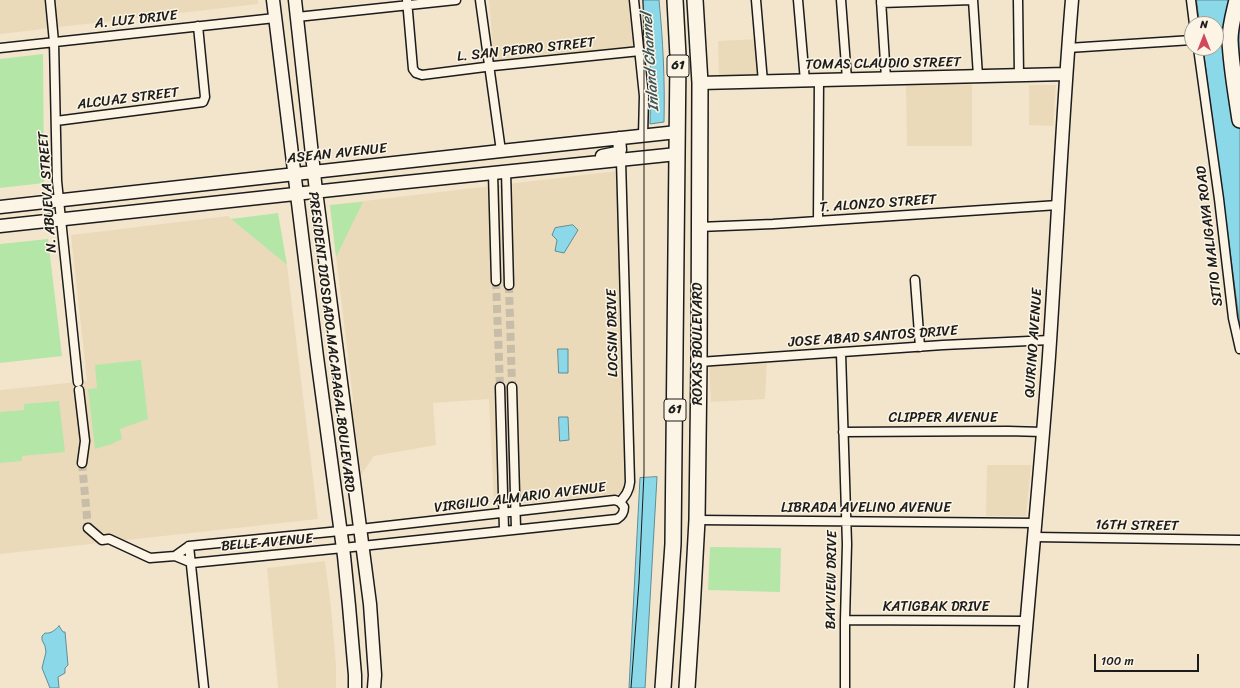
<!DOCTYPE html>
<html>
<head>
<meta charset="utf-8">
<style>
	body { margin:0 }
	#map { position:relative; width:1240px; height:688px; overflow:hidden; background:#f2e5cc; font-family:Sriracha,sans-serif }
	canvas { display:block }
	.north { position:absolute; left:1184px; top:16px; width:40px; height:40px; box-sizing:border-box; background:#fcf5e5; border:1px solid #a29e95; border-radius:50%; rotate:0deg; font-size:11px; font-weight:700; line-height:16px; text-align:center; color:#1c1c1c }
	.north::after { content:''; display:block; margin:auto; width:14px; height:18px; background:#d1495b; clip-path:polygon(50% 0,100% 100%,50% 72%,0 100%) }
	.scale { position:absolute; left:1094px; top:654px; width:105px; height:18px; box-sizing:border-box; border:2px solid #1c1c1c; border-top:0; padding-left:5px; font-size:12px; line-height:14px; white-space:nowrap; color:#1c1c1c; -webkit-text-stroke:3px #fcf5e5; paint-order:stroke }
</style>
</head>
<body>
<div id="map">
<canvas width="1240" height="688"></canvas>
<div class="north">N</div>
<div class="scale">100 m</div>
</div>
<script>
const context = document.querySelector('canvas').getContext('2d');
context.lineJoin = 'round';
function fill(path, color) { context.fillStyle = color; context.fill(path, 'evenodd'); }
function trace(path, color, width, dash) { context.strokeStyle = color; context.lineWidth = width; context.lineCap = dash ? 'butt' : 'round'; context.setLineDash(dash || []); context.stroke(path); }
function drawText(font, color, halo, rows, align = 'center') {
  context.font = font + ' Sriracha,sans-serif'; context.lineWidth = 3; context.setLineDash([]); context.textBaseline = 'middle'; context.strokeStyle = halo; context.fillStyle = color; for (const [text, x, y, turn = 0] of rows) {
    context.save(); context.translate(x, y); context.rotate((+turn || 0) * Math.PI / 180); context.textAlign = isNaN(turn) ? turn : align; if (halo) context.strokeText(text, 0, 0); context.fillText(text, 0, 0); context.restore();
  }
}
fill(new Path2D(`
	M 0,0 L 258,0 L 258,4 L 0,34 Z
	M 489,0 L 630,0 L 636,49 L 494,61 Z
	M 758,39 L 759,75 L 719,76 L 718,41 Z
	M 972,84 L 972,146 L 907,146 L 906,85 Z
	M 1029,85 L 1056,85 L 1053,126 L 1029,125 Z
	M 626,170 L 636,493 L 494,506 L 489,399 L 433,403 L 436,445 L 374,456 L 361,475 L 352,408 L 353,399 L 330,205 Z
	M 228,216 L 287,265 L 318,519 L 0,554 L 0,390 L 87,381 L 71,235 Z
	M 767,360 L 765,399 L 711,402 L 709,364 Z
	M 987,465 L 1031,465 L 1026,516 L 986,516 Z
	M 325,561 L 331,607 L 336,665 L 336,688 L 278,688 L 267,568 Z`), '#ebdaba');
fill(new Path2D(`
	M 43,54 L 44,183 L 0,188 L 0,59 Z
	M 363,202 L 336,257 L 330,205 Z
	M 278,213 L 287,265 L 231,219 Z
	M 48,239 L 62,356 L 0,363 L 0,244 Z
	M 141,360 L 148,419 L 120,429 L 122,439 L 112,444 L 95,449 L 88,389 L 97,388 L 95,365 Z
	M 59,401 L 65,452 L 22,456 L 22,461 L 0,463 L 0,412 L 24,410 L 24,404 Z
	M 710,547 L 781,548 L 780,592 L 708,590 Z`), '#b4e6a7');
const water = new Path2D(`
	M 643,0 L 659,0 C 663,40 665,82 664,122 L 650,124 L 651,72 Z
	M 1197,0 L 1240,0 L 1240,326 L 1203,48 L 1216,48 L 1216,24 L 1200,24 Z
	M 573,225 L 578,230 L 564,253 L 555,251 L 557,240 L 552,235 L 555,228 Z
	M 558,349 L 568,349 L 568,373 L 559,373 Z
	M 559,417 L 568,417 L 569,440 L 560,441 Z
	M 657,477 L 645,688 L 629,688 L 640,478 Z
	M 59,626 L 63,632 L 65,632 L 68,665 L 65,668 L 65,673 L 58,677 L 59,688 L 50,688 L 42,668 L 46,652 L 45,646 L 42,640 L 42,636 L 45,633 C 51,634 55,630 59,626 Z`);
fill(water, '#8bd8e9');
trace(water, '#5f8d97', 1);
trace(new Path2D(`
	M 496,281 L 500,387
	M 509,285 L 512,387
	M 82,463 L 88,528`), '#c7bda9', 8, [8, 4]);
const street = new Path2D(`
	M 50,0 L 54,42 L 57,181 L 78,382
	M 407,0 L 413,69 L 416,73 L 422,75 L 493,66 L 640,51
	M 480,0 L 501,151
	M 634,0 L 644,96 L 643,136
	M 756,0 L 763,82
	M 798,0 L 805,81
	M 841,0 L 847,79
	M 881,0 L 886,78
	M 973,0 L 978,76
	M 1018,0 L 1019,75
	M 1191,0 L 1194,24
	M 881,3 L 972,0
	M 297,17 L 456,0
	M 0,48 L 275,18
	M 1068,48 L 1192,40
	M 1198,48 L 1219,199 L 1233,318 L 1240,349
	M 56,121 L 203,102 L 205,97 L 198,26
	M 506,171 L 509,285
	M 493,173 L 496,281
	M 818,221 L 819,80
	M 699,227 L 773,224 L 1058,205
	M 915,280 L 920,347
	M 841,353 L 847,544 L 845,620 L 845,688
	M 699,362 L 943,345 L 1050,340
	M 500,387 L 504,530
	M 512,387 L 516,529
	M 79,390 L 85,441 L 82,463
	M 843,432 L 1008,431 L 1043,432
	M 620,502 C 626,495 629,491 630,482 L 621,160
	M 697,520 L 1036,523
	M 88,528 L 102,540 L 109,539 L 150,558 L 175,556 L 189,546 L 360,529 L 615,500 L 620,502 L 624,507 C 624,513 622,516 617,519 L 343,548 L 192,563 L 175,556
	M 1034,537 L 1240,540
	M 189,546 L 204,688
	M 845,620 L 1027,621`);
const secondary = new Path2D(`
	M 273,0 L 317,357 L 344,556 L 349,606 L 355,675 L 355,688
	M 295,0 L 316,191 L 370,604 L 375,675 L 374,688
	M 700,83 L 1066,74
	M 602,156 L 617,153 L 620,150 L 619,138
	M 0,207 L 501,151 L 677,132
	M 0,226 L 387,184 L 677,154
	M 1021,688 C 1030,577 1041,467 1049,356 C 1057,238 1062,119 1072,0`);
const highway = new Path2D(`
	M 1237,0 C 1234,13 1230,26 1230,40 C 1231,66 1236,93 1240,120
	M 663,688 L 673,544 L 678,56 L 675,0
	M 687,688 L 692,611 L 697,520 L 699,362 L 700,83 L 695,0`);
trace(street, '#1c1c1c', 11);
trace(secondary, '#1c1c1c', 15);
trace(highway, '#1c1c1c', 18);
trace(street, '#fcf5e5', 8);
trace(secondary, '#fcf5e5', 12);
trace(highway, '#fcf5e5', 15);
trace(new Path2D(`
	M 631,688 L 639,582 L 644,473 L 644,56 L 643,0`), '#1c1c1c', 1);
for (const [x, y, w] of [
	[678,66,22],
	[675,410,22]
]) { const box = new Path2D(); box.roundRect(x - w / 2, y - 11, w, 22, 3); context.fillStyle = '#fcf5e5'; context.fill(box); trace(box, '#1c1c1c', 1); }
drawText('bold 13px', '#1c1c1c', null, [
	["61",678,66],
	["61",675,410]
]);
drawText('14px', '#1c1c1c', '#fcf5e5', [
	["A. LUZ DRIVE",136,20,-6],
	["L. SAN PEDRO STREET",526,50,-6],
	["TOMAS CLAUDIO STREET",883,64,-1],
	["ALCUAZ STREET",128,99,-7],
	["ASEAN AVENUE",337,154,-6],
	["N. ABUEVA STREET",48,192,-94],
	["T. ALONZO STREET",878,204,-4],
	["SITIO MALIGAYA ROAD",1210,236,-97],
	["LOCSIN DRIVE",613,333,-91],
	["JOSE ABAD SANTOS DRIVE",873,337,-4],
	["PRESIDENT DIOSDADO MACAPAGAL BOULEVARD",331,342,83],
	["QUIRINO AVENUE",1034,343,-86],
	["ROXAS BOULEVARD",698,344,-90],
	["CLIPPER AVENUE",943,418],
	["VIRGILIO ALMARIO AVENUE",520,498,-7],
	["LIBRADA AVELINO AVENUE",866,508],
	["16TH STREET",1137,526,1],
	["BELLE AVENUE",267,543,-5],
	["BAYVIEW DRIVE",832,580,-89],
	["KATIGBAK DRIVE",936,607]
]);
drawText('italic 15px', '#3d545a', '#fcf5e5', [
	["Inland Channel",651,62,-94]
]);
</script>
</body>
</html>
